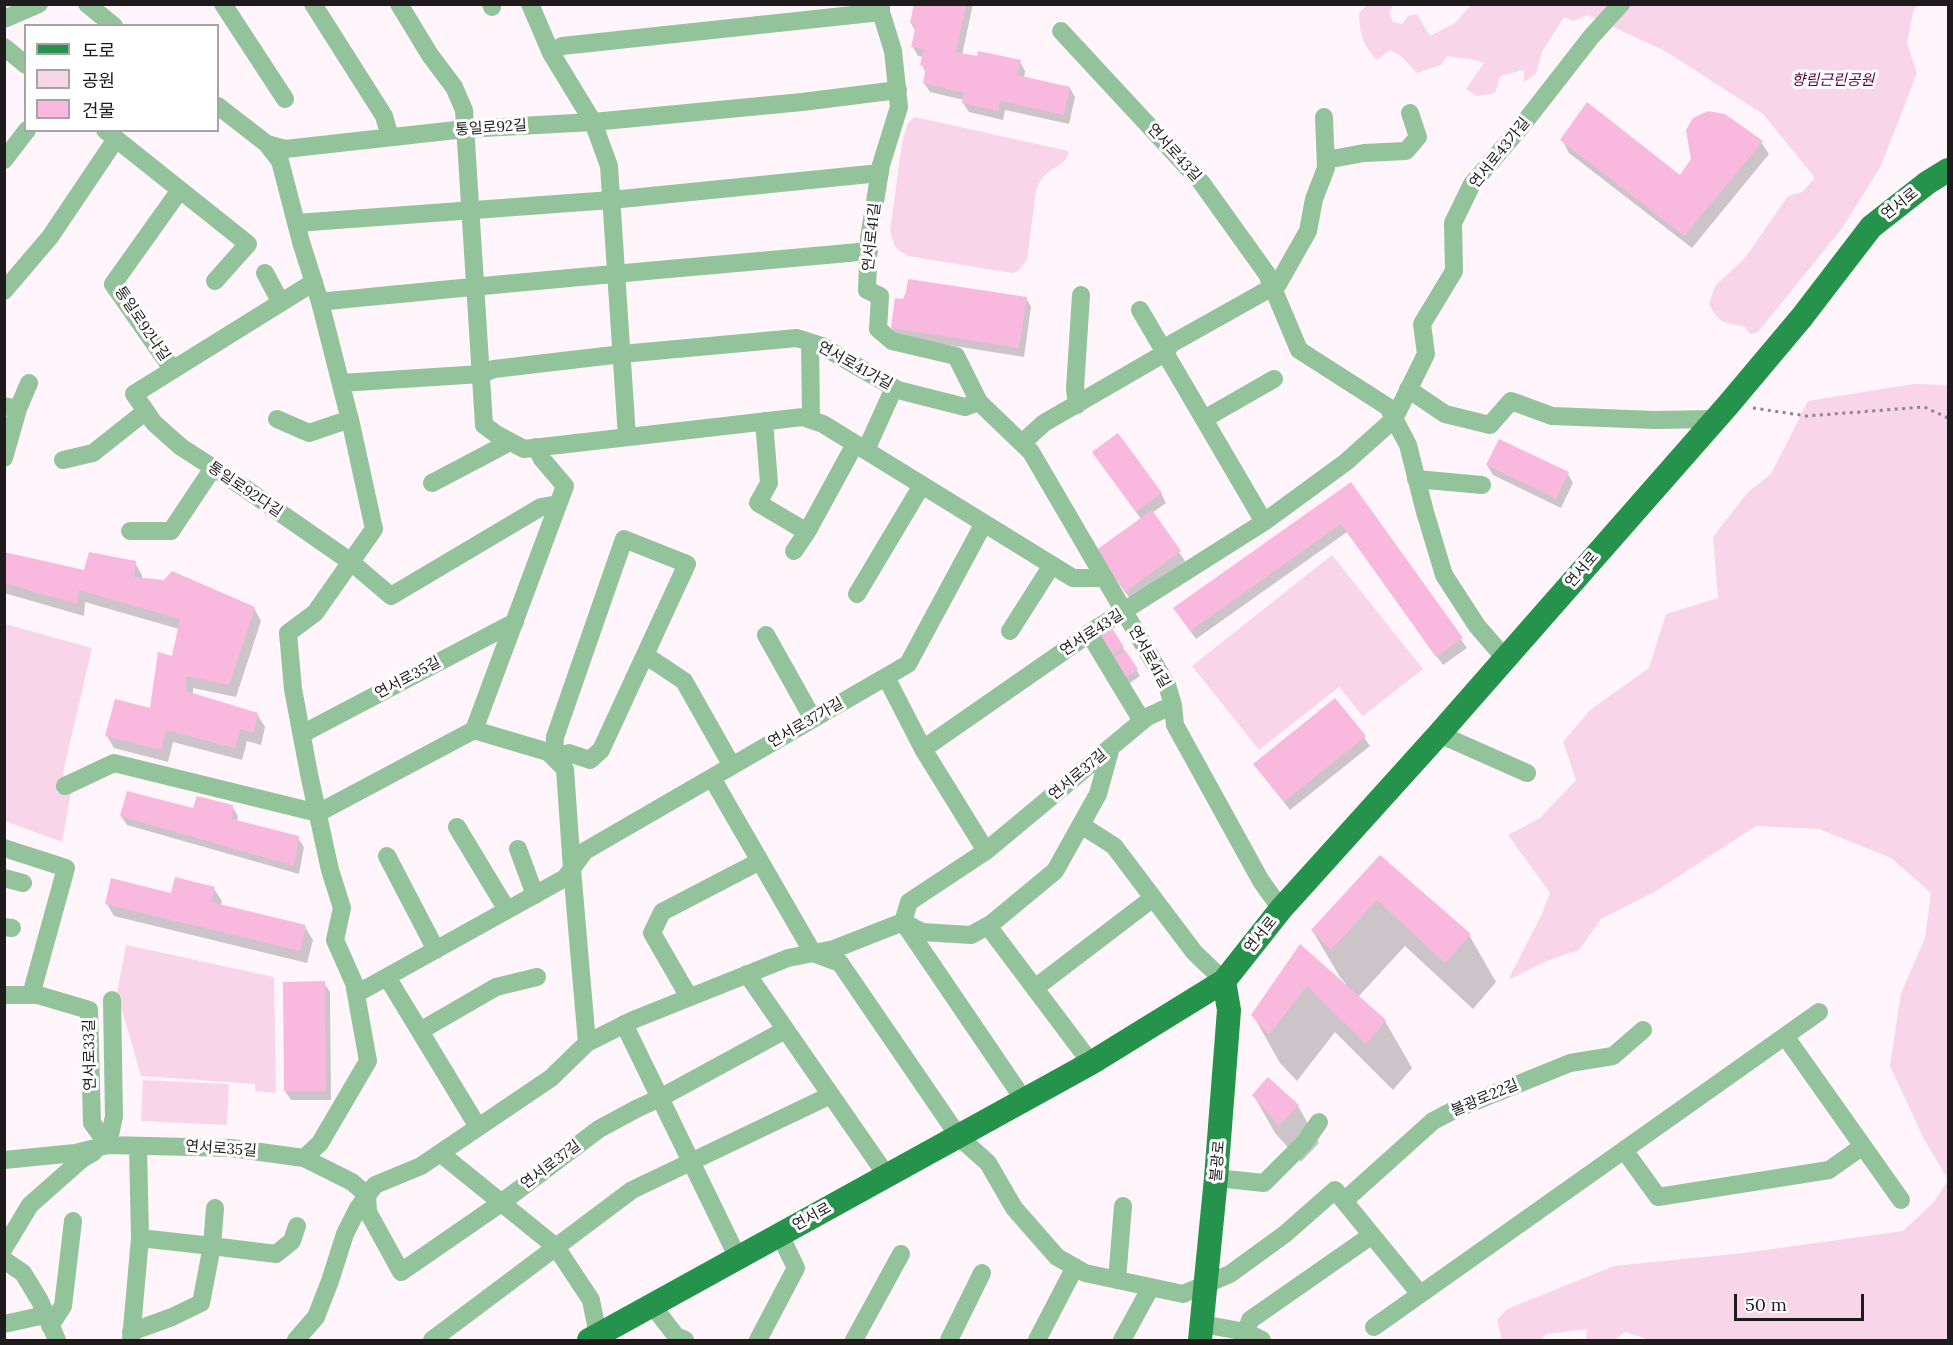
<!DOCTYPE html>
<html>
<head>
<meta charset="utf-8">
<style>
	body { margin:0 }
	#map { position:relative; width:1953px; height:1345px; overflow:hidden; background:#fff5fa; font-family:Lora,"Noto Sans KR",serif }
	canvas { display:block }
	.frame { position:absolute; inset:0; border:6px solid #1f1a1c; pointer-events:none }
	.legend { position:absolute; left:24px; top:24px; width:195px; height:108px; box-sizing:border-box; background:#fff; border:2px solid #a5a3a4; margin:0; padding:8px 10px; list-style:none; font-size:18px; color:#1f1a1c }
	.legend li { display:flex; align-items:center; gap:12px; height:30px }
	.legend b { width:30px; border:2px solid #a5a3a4 }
	.scale { position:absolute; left:1734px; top:1294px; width:130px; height:27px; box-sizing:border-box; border:3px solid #1f1a1c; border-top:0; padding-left:8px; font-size:18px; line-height:21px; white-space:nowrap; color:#1f1a1c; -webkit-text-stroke:4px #fff; paint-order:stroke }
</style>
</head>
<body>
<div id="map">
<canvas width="1953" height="1345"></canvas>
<div class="frame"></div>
<ul class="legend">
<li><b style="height:8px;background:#25934b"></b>도로</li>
<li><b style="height:16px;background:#f8d5e8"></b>공원</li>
<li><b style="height:16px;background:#f9b8dd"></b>건물</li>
</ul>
<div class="scale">50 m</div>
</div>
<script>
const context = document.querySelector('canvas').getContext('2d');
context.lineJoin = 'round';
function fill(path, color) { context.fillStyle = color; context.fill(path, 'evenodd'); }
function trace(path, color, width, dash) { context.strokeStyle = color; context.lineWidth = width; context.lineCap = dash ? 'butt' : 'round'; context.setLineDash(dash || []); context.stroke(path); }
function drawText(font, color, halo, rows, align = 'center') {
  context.font = font + ' Lora,"Noto Sans KR",serif'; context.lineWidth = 6; context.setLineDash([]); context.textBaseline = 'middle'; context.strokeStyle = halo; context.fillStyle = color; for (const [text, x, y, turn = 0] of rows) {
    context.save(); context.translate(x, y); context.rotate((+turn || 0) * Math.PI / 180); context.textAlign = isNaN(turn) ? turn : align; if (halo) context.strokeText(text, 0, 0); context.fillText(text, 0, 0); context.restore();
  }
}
fill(new Path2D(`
	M 1367,5 L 1393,5 L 1389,13 L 1393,22 L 1402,24 L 1408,16 L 1417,14 L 1430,36 L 1455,23 L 1471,5 L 1917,5 L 1913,13 L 1907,43 L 1917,73 L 1881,166 L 1843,227 L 1758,332 L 1750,334 L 1744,326 C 1725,324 1718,323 1709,304 L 1715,286 L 1745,258 L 1788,196 L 1802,192 L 1815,178 L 1763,114 L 1665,51 L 1587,15 L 1573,21 L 1564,17 L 1542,52 L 1536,74 L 1524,82 L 1524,70 L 1500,76 L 1495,93 L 1477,96 L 1466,89 L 1484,63 C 1468,57 1462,59 1447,56 L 1441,65 L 1417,73 L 1401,56 L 1390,50 L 1377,60 C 1362,43 1360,36 1359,13 Z
	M 915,117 L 1068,151 L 1069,154 C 1060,171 1043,167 1036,191 L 1027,260 L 1018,271 L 1012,273 L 908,256 L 898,250 L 894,245 L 890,231 L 902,143 L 908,123 Z
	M 1913,384 L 1948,385 L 1948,1340 L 1650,1340 L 1625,1332 L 1614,1340 L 1586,1340 L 1587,1329 L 1546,1334 L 1541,1340 L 1502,1340 L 1497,1320 L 1507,1309 L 1614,1266 L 1743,1253 L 1903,1231 L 1933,1203 L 1948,1180 L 1923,1137 L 1890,1066 L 1901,993 L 1925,938 L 1931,893 L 1891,858 L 1819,829 L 1756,826 L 1656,891 L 1601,919 L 1579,950 L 1549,960 L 1508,980 L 1541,916 L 1550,893 L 1508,835 L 1540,818 L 1576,780 L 1563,742 L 1590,710 L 1649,668 L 1666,614 L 1718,598 L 1713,537 L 1748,492 L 1771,474 L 1808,401 Z
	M 1332,555 L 1423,669 L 1363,716 L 1339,687 L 1259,750 L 1192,666 Z
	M 5,624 L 92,648 L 63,773 L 71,793 L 62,842 L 5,821 Z
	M 126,945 L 274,977 L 276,1093 L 255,1091 L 255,1084 L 141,1076 L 117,993 Z
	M 143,1080 L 229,1084 L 227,1125 L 141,1121 Z`), '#f8d5e8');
fill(new Path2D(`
	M 915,4 L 973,4 L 962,55 L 1020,62 L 1025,71 L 1024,78 L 1070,88 L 1075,97 L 1069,124 L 1005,110 L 1003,120 L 969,112 L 963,103 L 964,100 L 930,92 L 924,83 L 926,73 L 922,65 L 924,57 L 918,56 L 913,47 L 916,32 L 911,23 Z
	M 1562,140 L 1681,177 L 1761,142 L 1769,154 L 1692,248 L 1569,153 Z
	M 1026,298 L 1031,307 L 1024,357 L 898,337 L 892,328 Z
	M 1093,453 L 1161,493 L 1166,503 L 1152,513 L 1185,561 L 1131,600 L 1102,561 L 1141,519 Z
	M 1487,465 L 1568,474 L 1573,483 L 1561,508 L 1493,475 Z
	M 1351,484 L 1467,648 L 1443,665 L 1347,532 L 1196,639 L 1181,618 Z
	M 4,553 L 85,571 L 135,563 L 142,575 L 142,579 L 254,608 L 261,621 L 236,697 L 193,688 L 193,695 L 257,714 L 265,727 L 261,745 L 247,741 L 242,760 L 173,742 L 168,762 L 114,748 L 107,736 L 151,710 L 173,658 L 179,629 L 85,602 L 84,616 L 4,593 Z
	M 1110,627 L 1140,676 L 1127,685 L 1112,661 Z
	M 1364,737 L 1370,746 L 1290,810 L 1261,773 Z
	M 232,806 L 238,816 L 237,822 L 298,838 L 304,847 L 299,874 L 127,825 L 121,816 Z
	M 1380,857 L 1469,935 L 1496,982 L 1473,1009 L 1405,946 L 1358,997 L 1385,1021 L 1412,1068 L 1393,1090 L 1335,1032 L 1297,1081 L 1280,1063 L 1253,1015 L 1300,946 L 1345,986 L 1346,984 L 1340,977 L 1312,930 Z
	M 214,889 L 222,901 L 220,906 L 305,927 L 313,940 L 307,963 L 114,916 L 107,904 Z
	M 324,983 L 330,992 L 331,1100 L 291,1100 L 285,1091 Z
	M 1254,1096 L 1298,1106 L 1319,1143 L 1301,1162 L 1275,1133 Z`), '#0003');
fill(new Path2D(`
	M 914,4 L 966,4 L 956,52 L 977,56 L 978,51 L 1021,60 L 1017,75 L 1070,87 L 1064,115 L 1000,101 L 998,111 L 962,103 L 964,93 L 923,83 L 926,67 L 920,65 L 924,49 L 911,47 L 916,25 L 910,23 Z
	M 1587,102 L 1680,175 L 1691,159 L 1686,130 L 1693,118 L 1708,111 L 1725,114 L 1763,141 L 1684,236 L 1560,140 Z
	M 908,279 L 1027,297 L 1019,348 L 891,328 L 895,298 L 903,299 L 906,292 Z
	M 1118,433 L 1162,493 L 1136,512 L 1092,452 Z
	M 1499,439 L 1569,472 L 1556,499 L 1486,465 Z
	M 1351,482 L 1463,638 L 1436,657 L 1341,524 L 1190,631 L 1173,608 Z
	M 1152,510 L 1181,551 L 1125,592 L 1095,551 Z
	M 4,552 L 84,570 L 89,552 L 136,561 L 134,577 L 164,580 L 172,571 L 255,607 L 229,685 L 186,676 L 186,691 L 258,713 L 254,733 L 240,729 L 235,748 L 166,730 L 161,750 L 105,736 L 115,699 L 150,708 L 158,652 L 172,656 L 180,619 L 79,590 L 77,604 L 4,583 Z
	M 1110,625 L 1124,647 L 1109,657 L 1095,636 Z
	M 1125,650 L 1138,669 L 1122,680 L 1110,660 Z
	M 1335,698 L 1366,736 L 1284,802 L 1253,764 Z
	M 127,791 L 193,808 L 197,796 L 233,805 L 232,819 L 299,836 L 294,866 L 120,816 Z
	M 1380,855 L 1471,934 L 1445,963 L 1377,900 L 1331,950 L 1311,930 Z
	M 175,877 L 215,887 L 211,902 L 306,925 L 300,951 L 105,904 L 111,878 L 171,893 Z
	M 1300,944 L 1386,1020 L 1366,1044 L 1307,986 L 1269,1035 L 1251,1015 Z
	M 325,981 L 326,1091 L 284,1091 L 283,982 Z
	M 1268,1077 L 1299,1105 L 1279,1126 L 1252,1095 Z`), '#f9b8dd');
trace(new Path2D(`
	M 1753,408 L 1807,416 L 1924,407 L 1948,418`), '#8e878a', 3, [3, 4.5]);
trace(new Path2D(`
	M 87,4 L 114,26
	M 223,4 L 285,99
	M 313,4 L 384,116 L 390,137
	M 399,4 L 430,55 L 454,87 L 464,110 L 484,425 L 496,434 L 524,449 L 803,417 L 823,424 L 1073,578 L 1103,578
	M 491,4 L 492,7
	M 530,4 L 551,53 L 593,122 L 609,166 L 627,437
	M 881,4 L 881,12 L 893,51 L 899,107 L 881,165 L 869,238 L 867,290 L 880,296 L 878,329 L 892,341 L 956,356 L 979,402 L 1031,452 L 1167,685 L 1173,705 L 1175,725 L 1261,881 L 1281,909
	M 4,19 L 39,4
	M 1061,31 L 1201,182 L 1267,274 L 1299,350 L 1388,407 L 1408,445 L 1425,512 L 1444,575 L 1477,626 L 1504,657
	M 4,47 L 26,65
	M 551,53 L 562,46 L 881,12
	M 218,106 L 267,144 L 285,149 L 465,129 L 593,122 L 802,102 L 898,90
	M 105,130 L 248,244 L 215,281
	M 267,144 L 280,161 L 301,242 L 320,302 L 351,424 L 374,529 L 315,613 L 288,633 L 293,689 L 309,774 L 330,870 L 342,908 L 335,940 L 354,983 L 368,1061 L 320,1143 L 304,1158
	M 4,160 L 27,130
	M 1326,160 L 1364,153 L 1406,151 L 1418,137 L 1410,113
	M 296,223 L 611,200 L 880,173
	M 265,273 L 281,303
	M 314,282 L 134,394 L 154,423 L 181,447 L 243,487 L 351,562 L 391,596 L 541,507 L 558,504
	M 4,291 L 50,237 L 116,139
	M 320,302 C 503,283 686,268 869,251
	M 1140,310 L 1264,522
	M 810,342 L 811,420
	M 173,370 L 113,284 L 180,190
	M 341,383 L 481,374 L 494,369 L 622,354 L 797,338 L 822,346 L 898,390 L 965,407 L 979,402
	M 1408,389 L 1445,414 L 1490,425 L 1511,401 L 1552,416 L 1655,420 L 1715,419
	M 1077,405 L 1075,389 L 1081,295
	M 4,406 L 18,409 L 4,458
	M 18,409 L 29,383
	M 277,419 L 309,433 L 350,419
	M 1204,419 L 1274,379
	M 764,421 L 769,483 L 758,503 L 807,532
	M 1022,443 L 1044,423 L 1165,353 L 1171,344 L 1278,284 L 1308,231 L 1314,199 L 1326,168 L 1324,117
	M 866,450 L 894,388
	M 63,460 L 93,453 L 146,411
	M 1416,479 L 1482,485
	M 432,483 L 510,442
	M 130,531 L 171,531 L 213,468
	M 624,539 L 687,564 L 601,750 L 590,760 L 569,753 L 554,758 L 555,737 Z
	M 794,551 L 807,532 L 855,444
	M 857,594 L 922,485
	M 1010,631 L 1052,565
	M 1089,633 L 1142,721
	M 766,635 L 813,719
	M 645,655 L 684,681 L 732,766
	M 886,677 L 923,749 L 986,851
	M 474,730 L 548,752 L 565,769 L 572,869 L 587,1043
	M 474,730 L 565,486 L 542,459 L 536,447
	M 302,734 L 515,622
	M 1439,734 L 1527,773
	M 923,749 L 1100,626 L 1264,522 L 1346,462 L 1394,419 L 1426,354 L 1422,324 L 1454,271 L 1453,223 L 1472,184 L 1520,128 L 1591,37 L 1621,4
	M 712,778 L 813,953 L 840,963 L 959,1137 L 988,1163 L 1014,1208 L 1057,1257 L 1085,1273 L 1183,1294 L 1230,1274 L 1285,1234 L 1335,1190 L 1420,1294
	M 65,786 L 114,763 L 318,813 L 474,730
	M 1081,825 L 1114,846 L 1194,952 L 1224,981
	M 457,827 L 507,910
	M 4,848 L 66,868 L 31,995
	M 518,849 L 535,895
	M 387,856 L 436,950
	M 4,878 L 23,883
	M 988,926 L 1091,1063
	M 4,927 L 12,928
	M 747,974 L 887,1176
	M 387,977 L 478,1127
	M 1035,988 L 1153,898
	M 356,994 L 565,878 L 585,851 L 908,664 L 984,523
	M 4,995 L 38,995 L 89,1010 L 92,1123 L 108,1145 L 114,1116 L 112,1000
	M 689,997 L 652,933 L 662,912 L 760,861
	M 624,1024 L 738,1258
	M 420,1031 L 496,987 L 537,977
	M 1785,1036 L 1901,1200
	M 1024,1100 L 903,922 L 909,902 L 986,851 L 1147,717 L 1173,705
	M 1624,1150 L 1658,1197 L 1829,1170 L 1863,1146
	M 440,1153 L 556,1247 L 591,1300 L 599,1340
	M 4,1160 L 75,1153 L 108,1145 L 231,1148 L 304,1158 L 352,1182 L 367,1195
	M 1216,1178 L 1264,1183 L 1305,1142 L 1319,1122
	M 367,1195 L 368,1212 L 401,1272 L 501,1203 L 599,1129 L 638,1108 L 660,1098 L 785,1030
	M 1344,1201 L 1433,1121 L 1454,1110 L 1570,1063 L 1613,1056 L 1643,1030
	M 140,1238 L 212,1246 L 215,1208
	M 4,1248 L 30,1205 L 82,1159 L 94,1152
	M 4,1260 L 23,1273 L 40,1301 L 57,1340
	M 1117,1280 L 1123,1206
	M 652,1305 L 676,1336 L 685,1340
	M 4,1324 L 45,1315
	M 1202,1324 L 1246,1332 L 1262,1340
	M 50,1326 L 63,1306 L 73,1221
	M 1374,1327 L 1819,1012
	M 131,1332 L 172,1317 L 201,1303 L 212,1246 L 276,1254 L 292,1241 L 297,1226
	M 1246,1332 L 1250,1320 L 1372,1235
	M 131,1340 L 140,1238 L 138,1146
	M 296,1340 L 316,1317 L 330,1281 L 345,1234 L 358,1208 L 375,1185 L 421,1166 L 551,1078 L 587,1043 L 633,1020 L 788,958 L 834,949 L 903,922 L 922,932 L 971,935 L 991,924 L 1055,871 L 1098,794 L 1111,747
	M 432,1340 L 632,1190 L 831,1095
	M 758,1340 L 796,1268 L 780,1235
	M 854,1340 L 901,1254
	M 949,1340 L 982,1273
	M 1037,1340 L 1075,1267
	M 1122,1340 L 1151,1287`), '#92c39b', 18);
trace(new Path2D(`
	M 589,1340 L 1091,1063 L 1224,981 L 1281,909 L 1439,734 L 1728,405 L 1802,317 L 1871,227 L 1927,183 L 1948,170
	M 1200,1340 L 1216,1178 L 1229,1010 L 1224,981`), '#25934b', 24);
drawText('italic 15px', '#600046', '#fff', [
	["향림근린공원",1833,81]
]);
drawText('15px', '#1f1a1c', '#fff', [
	["통일로92길",491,128,-4],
	["연서로43길",1174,153,48],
	["연서로43가길",1500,153,-51],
	["연서로",1900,204,-38],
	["연서로41길",872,237,-84],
	["통일로92나길",142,324,56],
	["연서로41가길",855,366,29],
	["통일로92다길",245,490,34],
	["연서로",1582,570,-49],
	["연서로43길",1092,633,-33],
	["연서로41길",1149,657,61],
	["연서로35길",408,678,-28],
	["연서로37가길",806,723,-30],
	["연서로37길",1078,775,-40],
	["연서로",1261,935,-51],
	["연서로33길",90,1055,-91],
	["불광로22길",1485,1098,-23],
	["연서로35길",221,1149,4],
	["불광로",1218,1161,-85],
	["연서로37길",551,1165,-37],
	["연서로",812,1217,-29]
]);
</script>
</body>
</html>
